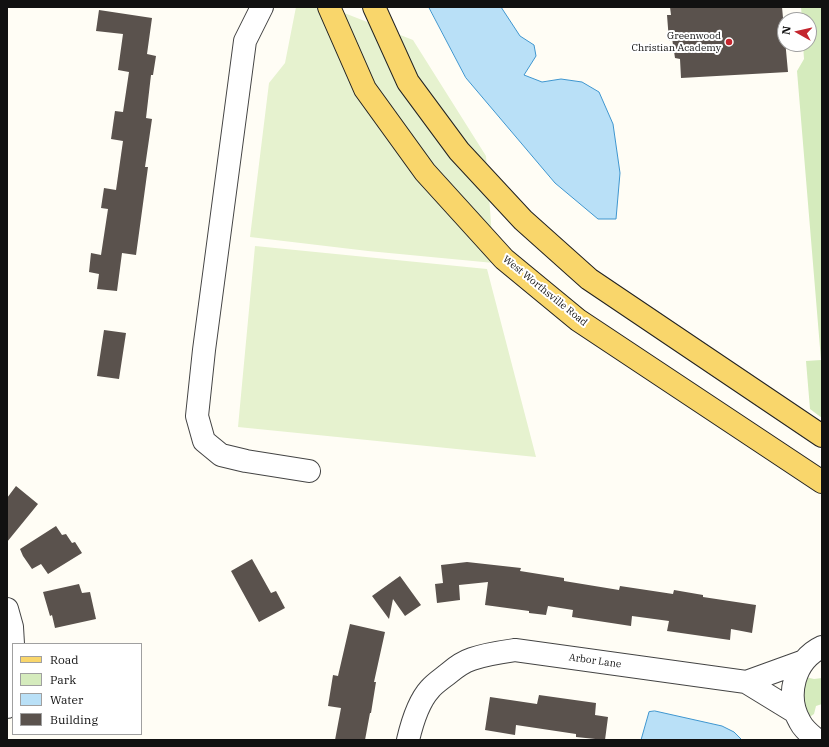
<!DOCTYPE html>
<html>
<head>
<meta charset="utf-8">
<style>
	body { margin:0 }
	#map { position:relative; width:829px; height:747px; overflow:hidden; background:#fffdf5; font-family:"IBM Plex Serif",serif }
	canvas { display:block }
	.frame { position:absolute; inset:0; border:8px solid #111; pointer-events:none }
	.legend { position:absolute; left:12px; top:643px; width:130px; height:92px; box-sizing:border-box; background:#fff; border:1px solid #a0a0a0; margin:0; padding:5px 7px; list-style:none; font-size:12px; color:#111 }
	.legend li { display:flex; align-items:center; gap:8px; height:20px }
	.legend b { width:20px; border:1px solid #a0a0a0 }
	.north { position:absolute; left:777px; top:12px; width:40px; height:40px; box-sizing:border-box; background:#fff; border:1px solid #a0a0a0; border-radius:50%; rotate:278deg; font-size:11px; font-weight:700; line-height:16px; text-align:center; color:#111 }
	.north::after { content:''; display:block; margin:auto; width:14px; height:18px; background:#c4262e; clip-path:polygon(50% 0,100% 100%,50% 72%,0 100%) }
</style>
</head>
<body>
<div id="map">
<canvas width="829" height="747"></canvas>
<div class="frame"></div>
<ul class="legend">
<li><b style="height:5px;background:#f9d66b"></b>Road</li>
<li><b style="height:11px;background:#d5ebbd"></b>Park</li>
<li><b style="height:11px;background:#b9e0f7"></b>Water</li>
<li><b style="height:11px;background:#5a524d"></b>Building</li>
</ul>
<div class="north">N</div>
</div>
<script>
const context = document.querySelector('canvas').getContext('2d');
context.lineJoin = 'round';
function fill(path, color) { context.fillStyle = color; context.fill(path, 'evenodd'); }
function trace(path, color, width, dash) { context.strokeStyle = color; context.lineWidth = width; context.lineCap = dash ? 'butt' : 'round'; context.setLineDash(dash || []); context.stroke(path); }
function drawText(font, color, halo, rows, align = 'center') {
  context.font = font + ' "IBM Plex Serif",serif'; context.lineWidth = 4; context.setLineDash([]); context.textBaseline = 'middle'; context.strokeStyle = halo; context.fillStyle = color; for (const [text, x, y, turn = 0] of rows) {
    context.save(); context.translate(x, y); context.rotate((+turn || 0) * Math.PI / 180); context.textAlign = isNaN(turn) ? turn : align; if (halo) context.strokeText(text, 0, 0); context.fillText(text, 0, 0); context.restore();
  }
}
fill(new Path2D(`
	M 801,7 L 822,7 L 822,418 L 810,409 L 806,361 L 821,360 L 797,71 L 804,59 L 803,44 L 809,44 L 809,20 L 802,20 Z
	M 805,677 L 814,679 L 822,678 L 822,704 L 816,706 L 814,714 L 811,716 L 806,717 L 800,692 Z`), '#d5ebbd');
fill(new Path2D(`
	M 296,7 L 329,7 L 413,40 L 486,156 L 494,263 L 368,251 L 250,237 L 269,83 L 285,63 Z
	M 255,246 L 487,269 L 536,457 L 238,427 Z`), '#e6f2cf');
const water = new Path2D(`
	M 429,7 L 501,7 L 520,36 L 534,45 L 536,56 L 524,75 L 542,82 L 561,79 L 582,82 L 599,92 L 613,124 L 620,173 L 616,219 L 598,219 L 555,183 L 466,78 Z
	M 655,711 L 722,726 L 734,732 L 742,740 L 641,740 L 649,712 Z`);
fill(water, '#b9e0f7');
trace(water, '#3f96cf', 1);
fill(new Path2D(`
	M 670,7 L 782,7 L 788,72 L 681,78 L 680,59 L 675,58 L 672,38 L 669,41 L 667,15 L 671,15 Z
	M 99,10 L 152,18 L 147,54 L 156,56 L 153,75 L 151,75 L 146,118 L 152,119 L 145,167 L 148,167 L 136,255 L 122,253 L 117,291 L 97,289 L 99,274 L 89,272 L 91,253 L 101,255 L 108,209 L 101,208 L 104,188 L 116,190 L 123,141 L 111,139 L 115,111 L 123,112 L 129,72 L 118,70 L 123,34 L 96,31 Z
	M 104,330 L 126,333 L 119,379 L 97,376 Z
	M 16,486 L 38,504 L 7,542 L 7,498 Z
	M 56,526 L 62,535 L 66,534 L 72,543 L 75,542 L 82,553 L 48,574 L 41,564 L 32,569 L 23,556 L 20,549 Z
	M 252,559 L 271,593 L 276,591 L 285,608 L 259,622 L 231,571 Z
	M 467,562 L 521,568 L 520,571 L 564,578 L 564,581 L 619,590 L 620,586 L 673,594 L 674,590 L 703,595 L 703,597 L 756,605 L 752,633 L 731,629 L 730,640 L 667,631 L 669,621 L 632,616 L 631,626 L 572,617 L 573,610 L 548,606 L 546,615 L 529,613 L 529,611 L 485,605 L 488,582 L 459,585 L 460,600 L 437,603 L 435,584 L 443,583 L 441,565 Z
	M 400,576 L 421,605 L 405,616 L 393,599 L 389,619 L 372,596 Z
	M 79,584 L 82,593 L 90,592 L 96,619 L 55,628 L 52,615 L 50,616 L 43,592 Z
	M 350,624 L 385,632 L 374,682 L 376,682 L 371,713 L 370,713 L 365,740 L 335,740 L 341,708 L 328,706 L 333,675 L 338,676 Z
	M 539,695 L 596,703 L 595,715 L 608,717 L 605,740 L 576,737 L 576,734 L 516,725 L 515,735 L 485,730 L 490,697 L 537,704 Z`), '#5a524d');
const minor = new Path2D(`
	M 262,7 L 245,41 L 204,350 L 197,416 L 204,441 L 221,455 L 246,461 L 309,471
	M 7,609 L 12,627 L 13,644
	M 746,682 L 804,661
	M 7,707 L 13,658
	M 408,740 C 412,723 418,702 430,689 C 435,683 443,678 449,673 C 456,667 463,662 472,659 C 486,654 501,652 515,650 L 746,682 L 795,712
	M 817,740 C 811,735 804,730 800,722 C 785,696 794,660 822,647`);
const major = new Path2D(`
	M 329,7 L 365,89 L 425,172 L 504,259 L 578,320 L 822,482
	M 374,7 L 408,82 L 459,151 L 523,220 L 589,279 L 822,436`);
trace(minor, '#444', 24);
trace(major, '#222', 24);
trace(minor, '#fff', 22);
trace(major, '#f9d66b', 22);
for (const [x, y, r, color] of [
	[729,42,4,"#c4262e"]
]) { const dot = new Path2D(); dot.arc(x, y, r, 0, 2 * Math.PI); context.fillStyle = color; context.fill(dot); trace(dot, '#fff', 1.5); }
drawText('10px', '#111', '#fff', [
	["Greenwood",721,36],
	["Christian Academy",721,48]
], 'right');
drawText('10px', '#111', '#fff', [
	["West Worthsville Road",545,291,39],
	["Arbor Lane",595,661,8]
]);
</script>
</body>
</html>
